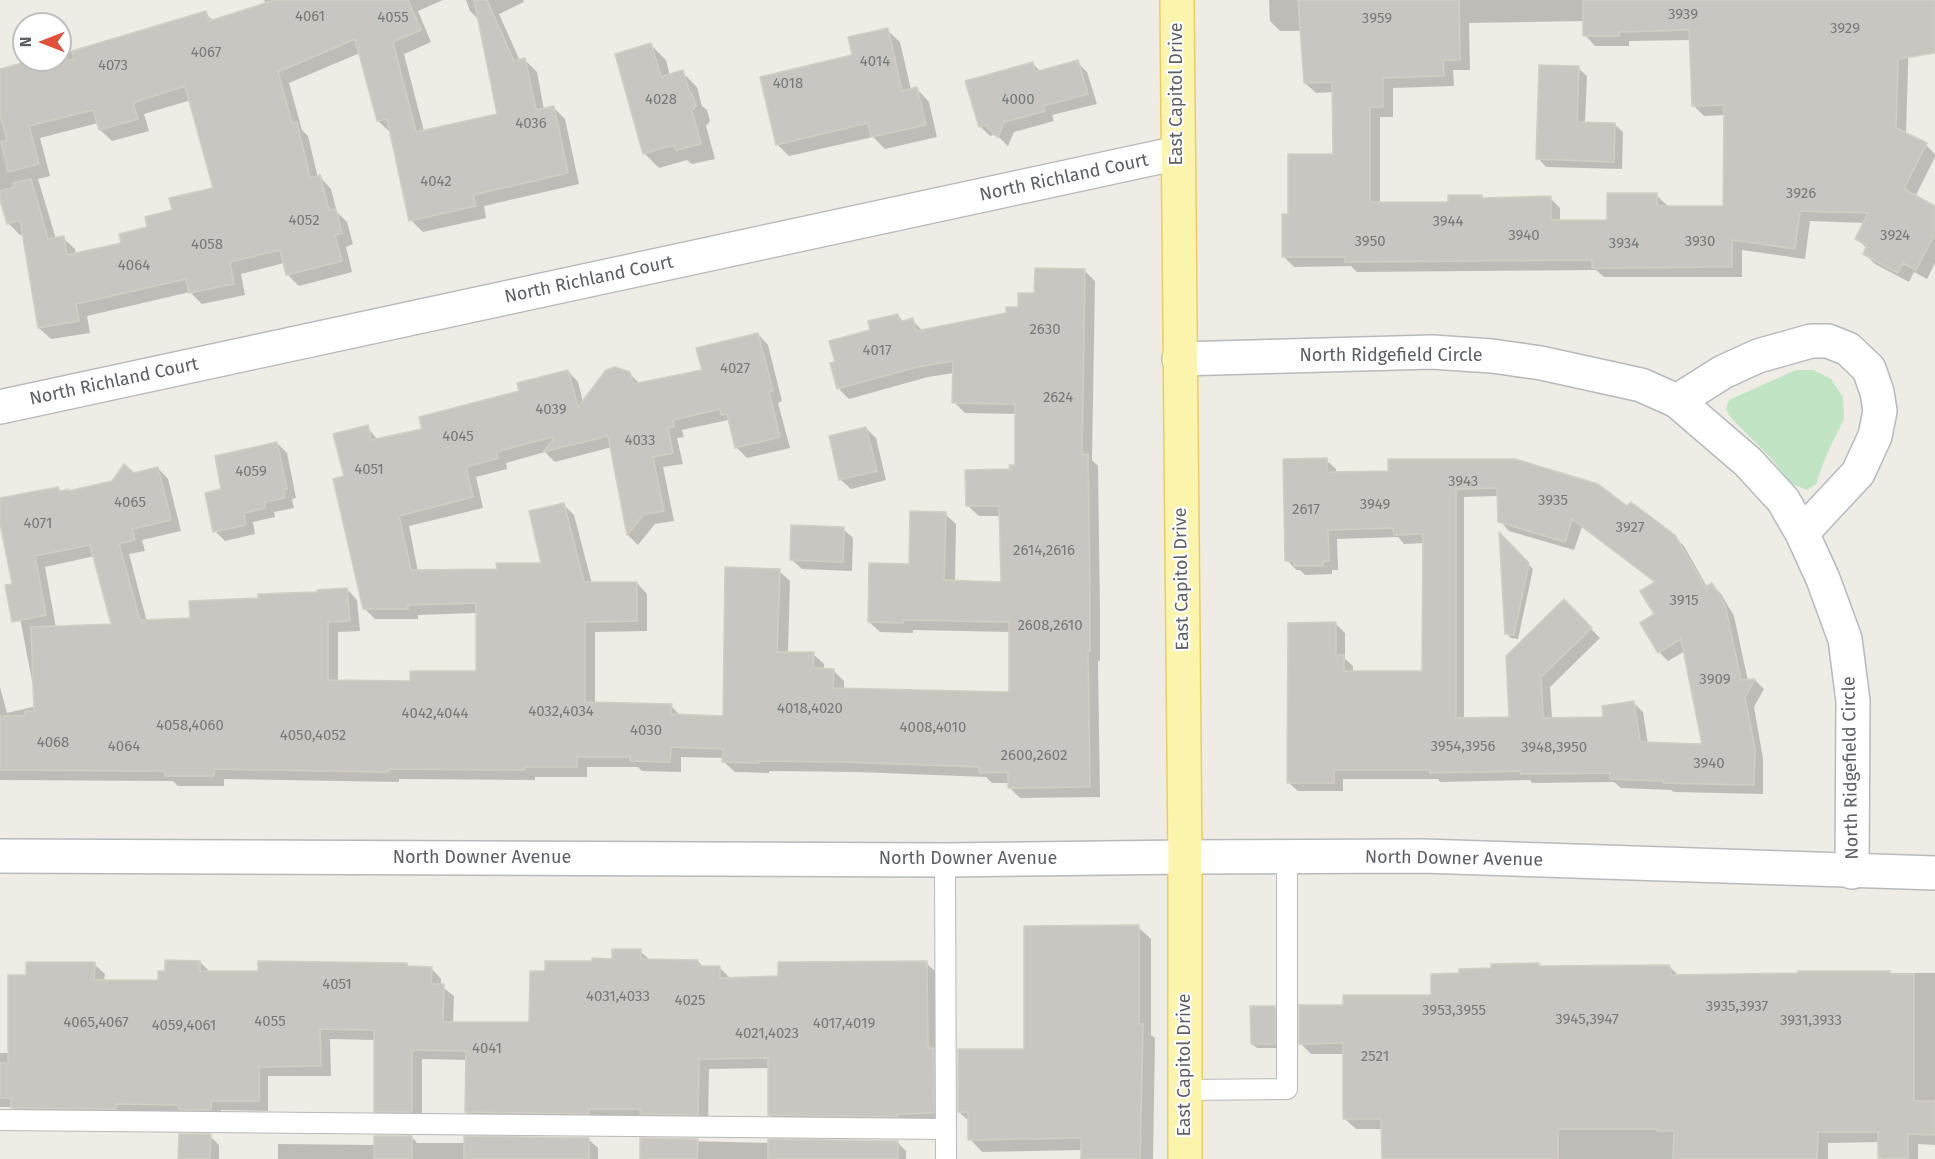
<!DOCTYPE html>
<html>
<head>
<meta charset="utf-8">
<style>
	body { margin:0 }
	#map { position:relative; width:1935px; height:1159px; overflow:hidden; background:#eeece4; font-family:"Fira Sans",sans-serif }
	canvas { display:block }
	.north { position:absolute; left:12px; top:12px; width:60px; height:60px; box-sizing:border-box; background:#fff; border:2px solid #bebfc1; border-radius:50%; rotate:270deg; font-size:16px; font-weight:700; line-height:24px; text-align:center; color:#5c5f64 }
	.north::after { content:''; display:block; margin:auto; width:21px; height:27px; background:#e05137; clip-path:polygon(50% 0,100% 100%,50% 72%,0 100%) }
</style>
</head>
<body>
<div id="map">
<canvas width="1935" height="1159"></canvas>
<div class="north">N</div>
</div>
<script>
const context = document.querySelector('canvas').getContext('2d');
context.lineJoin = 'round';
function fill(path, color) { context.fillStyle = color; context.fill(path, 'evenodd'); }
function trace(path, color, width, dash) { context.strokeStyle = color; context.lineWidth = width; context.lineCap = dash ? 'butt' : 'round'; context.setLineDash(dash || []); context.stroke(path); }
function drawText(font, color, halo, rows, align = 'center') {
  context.font = font + ' "Fira Sans",sans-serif'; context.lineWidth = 4.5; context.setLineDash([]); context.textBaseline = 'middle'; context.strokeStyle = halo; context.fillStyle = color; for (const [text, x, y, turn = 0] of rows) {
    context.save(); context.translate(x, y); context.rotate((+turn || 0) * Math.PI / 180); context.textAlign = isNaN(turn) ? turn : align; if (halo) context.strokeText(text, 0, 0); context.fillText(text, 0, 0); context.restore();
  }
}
fill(new Path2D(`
	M 1796,370 L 1814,370 L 1831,379 L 1843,397 L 1844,419 L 1826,456 L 1816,484 L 1807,490 L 1792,484 L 1770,457 L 1731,418 L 1726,409 L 1729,400 Z`), '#c1e4c4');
fill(new Path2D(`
	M 264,0 L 443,0 L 418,11 L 431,42 L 404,54 L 424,131 L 499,115 L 479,20 L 470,11 L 466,0 L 523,0 L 524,2 L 499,14 L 520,61 L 525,60 L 537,72 L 544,110 L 554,108 L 565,119 L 579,184 L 484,206 L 486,218 L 423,232 L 411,220 L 392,132 L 390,132 L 378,121 L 360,53 L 289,83 L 302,130 L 308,136 L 318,178 L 320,177 L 331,189 L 337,212 L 347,222 L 353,244 L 346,247 L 352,272 L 299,286 L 287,274 L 284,263 L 241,274 L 245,295 L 202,304 L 190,292 L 87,316 L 90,333 L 51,339 L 39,328 L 23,234 L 20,235 L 8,223 L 0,195 L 0,70 L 39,60 L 60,60 L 60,54 L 141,33 L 205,13 L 214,21 L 266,4 ZM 191,100 L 215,189 L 174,211 L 123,244 L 76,255 L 75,249 L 63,238 L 56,239 L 38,179 L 50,176 L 40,138 L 98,123 L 100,130 L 112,141 L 149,131 L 144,114 Z
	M 1269,0 L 1910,0 L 1906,134 L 1926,145 L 1935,154 L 1935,157 L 1915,197 L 1935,207 L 1935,263 L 1927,279 L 1914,272 L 1909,282 L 1875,264 L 1865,254 L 1867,249 L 1857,238 L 1865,223 L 1810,221 L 1805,259 L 1742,250 L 1742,277 L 1604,277 L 1596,270 L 1357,272 L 1351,266 L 1294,267 L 1284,257 L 1289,215 L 1334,155 L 1333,92 L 1316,93 L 1305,83 L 1302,31 L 1280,31 L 1270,21 ZM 1585,21 L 1585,35 L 1595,46 L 1629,46 L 1629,41 L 1691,40 L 1693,105 L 1704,116 L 1726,115 L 1724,207 L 1667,207 L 1667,205 L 1656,195 L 1609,221 L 1560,221 L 1560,208 L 1550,198 L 1485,199 L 1482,196 L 1449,203 L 1380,204 L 1380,117 L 1393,117 L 1393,88 L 1454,86 L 1453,70 L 1470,70 L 1469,23 Z
	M 887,30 L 900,42 L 911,90 L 917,89 L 929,102 L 937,137 L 885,149 L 873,137 L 789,156 L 777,144 L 854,56 Z
	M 651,45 L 666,60 L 670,76 L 682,72 L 697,87 L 702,106 L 707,110 L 710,121 L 706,126 L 715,159 L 692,164 L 687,160 L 659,168 L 644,153 Z
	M 1077,62 L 1087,72 L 1097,104 L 1052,115 L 1054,121 L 1014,132 L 1008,146 L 996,134 L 990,136 L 980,126 L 1032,63 L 1041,72 Z
	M 1578,68 L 1587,76 L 1585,123 L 1614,124 L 1623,132 L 1622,169 L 1546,167 L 1538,158 Z
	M 1084,270 L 1095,281 L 1092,460 L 1098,466 L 1100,613 L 1100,661 L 1098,661 L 1100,797 L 1020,798 L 1010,788 L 1010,783 L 992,783 L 986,777 L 857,772 L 769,771 L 769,773 L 735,772 L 724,762 L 724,758 L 681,757 L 681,772 L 642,771 L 638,767 L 587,767 L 587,777 L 535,777 L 535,780 L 399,779 L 399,782 L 224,779 L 224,786 L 178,786 L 173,781 L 0,780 L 0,687 L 7,713 L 37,706 L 0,515 L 0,500 L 58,488 L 62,492 L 69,493 L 113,482 L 158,468 L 168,479 L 181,531 L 142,540 L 145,551 L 129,554 L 147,622 L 192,620 L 259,600 L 347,589 L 357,600 L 360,631 L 338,632 L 338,682 L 412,682 L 477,672 L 477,613 L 418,615 L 418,619 L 375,619 L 364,608 L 346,477 L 367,427 L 378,440 L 424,430 L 521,392 L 568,371 L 578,382 L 583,402 L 629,373 L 640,384 L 704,371 L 758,334 L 768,345 L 782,401 L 778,403 L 790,448 L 747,458 L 737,448 L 728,420 L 682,430 L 684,437 L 677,438 L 683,464 L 663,467 L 674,521 L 655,524 L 638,545 L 628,535 L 612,447 L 555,462 L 545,452 L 506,463 L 507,469 L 476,477 L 483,508 L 409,526 L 418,572 L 498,571 L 543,565 L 563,504 L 574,515 L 592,584 L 637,583 L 647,594 L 647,631 L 595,632 L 595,704 L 671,706 L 681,716 L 725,718 L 779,571 L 790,581 L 788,653 L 813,654 L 824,664 L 824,670 L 833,670 L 844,681 L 844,690 L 1011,693 L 1011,632 L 913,630 L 913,633 L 880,632 L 869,622 L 911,566 L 945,514 L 956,524 L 955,582 L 1003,583 L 1001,516 L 979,516 L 968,506 L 1017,466 L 1017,414 L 965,413 L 954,402 L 954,373 L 928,377 L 849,399 L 838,388 L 837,363 L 872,331 L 897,315 L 904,322 L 912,320 L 923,331 L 1008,314 L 1019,308 L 1036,294 ZM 95,556 L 113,625 L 56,628 L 45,567 Z
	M 866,428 L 876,438 L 886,480 L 851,489 L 841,480 Z
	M 277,443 L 287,453 L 296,498 L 292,499 L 294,508 L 274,512 L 275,517 L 253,522 L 255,534 L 225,541 L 215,531 L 223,490 Z
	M 1326,460 L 1336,469 L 1336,474 L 1389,473 L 1389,460 L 1628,509 L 1674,536 L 1684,546 L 1707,587 L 1712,584 L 1721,594 L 1734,616 L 1748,681 L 1755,680 L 1764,689 L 1754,707 L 1763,759 L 1763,794 L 1674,792 L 1671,790 L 1621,788 L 1614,782 L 1532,783 L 1530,780 L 1440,782 L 1438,779 L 1343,779 L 1343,791 L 1298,791 L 1288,782 L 1336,624 L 1345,633 L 1345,659 L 1353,666 L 1353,673 L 1424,673 L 1425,543 L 1404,544 L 1398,537 L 1337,539 L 1338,570 L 1332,570 L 1332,574 L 1305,575 L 1300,570 L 1296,570 L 1287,560 ZM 1499,496 L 1500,521 L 1509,531 L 1574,550 L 1582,527 L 1656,583 L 1659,652 L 1668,661 L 1685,651 L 1704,745 L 1648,744 L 1643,712 L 1634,703 L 1605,718 L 1552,719 L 1550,687 L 1600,638 L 1564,601 L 1511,719 L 1464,719 L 1464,497 Z
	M 843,529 L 853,538 L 852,571 L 802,569 L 792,560 Z
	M 1501,536 L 1533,569 L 1518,639 L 1511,638 L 1506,633 Z
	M 1138,927 L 1151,939 L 1151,1035 L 1155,1038 L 1153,1159 L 1082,1159 L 1083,1150 L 982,1152 L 970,1139 L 970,1122 L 959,1112 L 1025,1051 Z
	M 640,951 L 650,960 L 698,961 L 704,968 L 720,968 L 731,979 L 780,978 L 926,963 L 937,973 L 944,1123 L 780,1125 L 770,1115 L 770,1068 L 709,1069 L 708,1124 L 477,1122 L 466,1112 L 467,1060 L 422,1059 L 422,1122 L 386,1121 L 375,1111 L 375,1040 L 330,1039 L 331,1076 L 268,1076 L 268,1111 L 221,1110 L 221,1120 L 23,1118 L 12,1107 L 0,1107 L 0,1053 L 9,1053 L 27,977 L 94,964 L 105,974 L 104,982 L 159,982 L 166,972 L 200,962 L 210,972 L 259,972 L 406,965 L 409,968 L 431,968 L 441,979 L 441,986 L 454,996 L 453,1023 L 531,1024 L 547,973 L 613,960 Z
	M 1539,965 L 1541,968 L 1670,967 L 1679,976 L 1799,974 L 1799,973 L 1935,973 L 1935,1145 L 1918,1144 L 1918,1159 L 1881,1159 L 1880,1142 L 1828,1143 L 1828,1159 L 1383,1159 L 1383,1129 L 1356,1129 L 1345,1119 L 1345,1054 L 1311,1054 L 1300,1043 L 1345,1006 L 1433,997 Z
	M 1274,1007 L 1279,1012 L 1279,1048 L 1257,1048 L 1252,1044 Z
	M 210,1136 L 219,1145 L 219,1159 L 180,1159 Z
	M 412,1137 L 417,1143 L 466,1143 L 588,1139 L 598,1148 L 598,1159 L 278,1159 L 278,1144 L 375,1145 Z
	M 641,1140 L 770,1143 L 897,1142 L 906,1151 L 906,1159 L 641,1159 Z`), '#0003');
const building = new Path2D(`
	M 275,0 L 408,0 L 421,30 L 393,42 L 416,132 L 497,114 L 474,0 L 487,0 L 514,61 L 525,58 L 536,110 L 554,106 L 568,173 L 473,195 L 476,206 L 409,221 L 387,119 L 377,121 L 355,39 L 278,72 L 292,123 L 297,122 L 310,178 L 320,175 L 329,210 L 336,209 L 342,233 L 335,235 L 342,261 L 286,275 L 280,250 L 230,262 L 234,284 L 189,293 L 186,279 L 76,304 L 79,321 L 38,328 L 20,220 L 7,224 L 0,200 L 0,191 L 14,187 L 13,183 L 31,179 L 48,239 L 64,236 L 67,255 L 121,243 L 119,234 L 147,227 L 145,217 L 172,210 L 169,198 L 213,188 L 185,86 L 133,103 L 138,119 L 99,130 L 93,110 L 29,126 L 39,164 L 8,172 L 1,142 L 7,140 L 0,114 L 0,69 L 33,60 L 74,60 L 72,51 L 206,11 L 209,21 Z
	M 1298,0 L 1459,0 L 1460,60 L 1443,60 L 1444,76 L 1383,78 L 1383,107 L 1370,107 L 1370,202 L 1448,202 L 1448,195 L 1482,195 L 1482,198 L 1551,196 L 1551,220 L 1607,220 L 1607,193 L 1657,193 L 1657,206 L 1723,206 L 1724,105 L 1692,106 L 1689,30 L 1619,32 L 1619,36 L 1583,36 L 1583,0 L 1935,0 L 1935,53 L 1898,59 L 1896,128 L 1927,143 L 1904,189 L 1935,206 L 1935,234 L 1916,270 L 1903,263 L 1898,273 L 1863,254 L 1867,245 L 1855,239 L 1868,213 L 1800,211 L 1795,249 L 1732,240 L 1732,267 L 1592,268 L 1592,260 L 1345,262 L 1345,257 L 1282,257 L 1282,214 L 1288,214 L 1288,154 L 1333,154 L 1332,82 L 1304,83 Z
	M 888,28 L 902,91 L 917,87 L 926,125 L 871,137 L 868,123 L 776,145 L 760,77 L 852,55 L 848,37 Z
	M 651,43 L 661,77 L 683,70 L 689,91 L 692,94 L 696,106 L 692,111 L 701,144 L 676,150 L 674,145 L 643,154 L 615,54 Z
	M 1078,60 L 1088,94 L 1043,106 L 1045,111 L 1004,122 L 998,138 L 985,125 L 979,127 L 965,81 L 1033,62 L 1035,72 Z
	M 1539,65 L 1579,66 L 1577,122 L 1615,123 L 1614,162 L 1536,159 Z
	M 1035,268 L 1085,269 L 1082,455 L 1088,454 L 1090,602 L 1090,651 L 1088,651 L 1090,787 L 1008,788 L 1008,772 L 979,773 L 979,767 L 845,762 L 759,761 L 759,763 L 722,762 L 723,749 L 671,747 L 670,762 L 630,761 L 630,757 L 577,757 L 577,767 L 525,767 L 525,770 L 389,769 L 389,772 L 214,769 L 214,776 L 165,776 L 165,771 L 0,770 L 0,716 L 25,716 L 25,711 L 34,711 L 31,627 L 111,624 L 90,545 L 35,556 L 46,615 L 12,622 L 5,585 L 12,584 L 0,523 L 0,498 L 58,487 L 59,492 L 68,489 L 68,491 L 112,481 L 124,464 L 134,473 L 158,467 L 171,520 L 132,529 L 135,540 L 119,544 L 140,620 L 190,618 L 189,601 L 258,598 L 258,594 L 317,592 L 317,590 L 347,588 L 350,621 L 328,622 L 328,680 L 410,681 L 410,671 L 476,671 L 476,603 L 408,605 L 408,609 L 363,609 L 333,479 L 344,476 L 333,434 L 368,425 L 371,440 L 422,429 L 419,417 L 519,391 L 517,383 L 568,370 L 578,407 L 606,370 L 615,367 L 630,372 L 633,384 L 702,370 L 696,348 L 758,333 L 773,391 L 769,392 L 780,437 L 735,448 L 727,414 L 721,415 L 720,409 L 673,420 L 674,427 L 668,428 L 673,453 L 653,457 L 664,511 L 644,514 L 627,535 L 608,436 L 543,452 L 553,440 L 552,437 L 496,452 L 498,458 L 466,467 L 473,497 L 399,516 L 411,570 L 497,569 L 496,563 L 541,563 L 529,511 L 564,503 L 584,582 L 637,582 L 637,621 L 585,622 L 585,702 L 672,704 L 671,714 L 723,716 L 725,567 L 780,569 L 777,652 L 814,652 L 813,668 L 834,669 L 833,688 L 1009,692 L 1009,622 L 903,620 L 903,623 L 868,622 L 869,563 L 909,564 L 910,511 L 946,512 L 944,580 L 1001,582 L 999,506 L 966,506 L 965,470 L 1010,469 L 1009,465 L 1015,465 L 1015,404 L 952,403 L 953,361 L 917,367 L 837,389 L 830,363 L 835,362 L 829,341 L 870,330 L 868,321 L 898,314 L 900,322 L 913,318 L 916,331 L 1006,313 L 1006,307 L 1018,307 L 1018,293 L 1034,293 Z
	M 866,427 L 877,471 L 839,480 L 829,436 Z
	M 277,442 L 287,489 L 284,489 L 285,498 L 265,502 L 265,508 L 244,513 L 246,525 L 213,532 L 205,493 L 221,489 L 215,456 Z
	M 1327,458 L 1327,472 L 1388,471 L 1388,459 L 1515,459 L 1598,484 L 1627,506 L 1631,502 L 1675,535 L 1705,587 L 1712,583 L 1725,605 L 1741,680 L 1755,679 L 1745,697 L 1755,749 L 1754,785 L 1663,783 L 1663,781 L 1610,779 L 1610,773 L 1521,774 L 1521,771 L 1430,773 L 1430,770 L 1334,770 L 1334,783 L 1287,783 L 1288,623 L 1336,622 L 1336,655 L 1344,655 L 1344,671 L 1422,671 L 1423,534 L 1394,535 L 1393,528 L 1328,530 L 1329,561 L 1323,561 L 1323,566 L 1294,566 L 1294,561 L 1285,561 L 1283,459 ZM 1497,488 L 1498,522 L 1565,542 L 1572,519 L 1655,582 L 1640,591 L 1654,614 L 1640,623 L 1658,653 L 1681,639 L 1702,744 L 1640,742 L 1634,701 L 1602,706 L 1603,717 L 1543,718 L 1541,677 L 1592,628 L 1564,599 L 1506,656 L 1509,717 L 1456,718 L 1456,489 Z
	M 791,525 L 844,527 L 843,562 L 790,560 Z
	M 1499,532 L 1529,563 L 1514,635 L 1505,634 Z
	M 1139,925 L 1139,1024 L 1143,1024 L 1140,1159 L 1081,1159 L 1081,1138 L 968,1140 L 968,1112 L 958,1112 L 958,1049 L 1024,1049 L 1024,926 Z
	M 612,949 L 641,949 L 641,959 L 698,960 L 698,966 L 720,966 L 720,978 L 778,976 L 778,962 L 927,961 L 928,1048 L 934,1048 L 934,1113 L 897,1114 L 897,1117 L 768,1115 L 768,1058 L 699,1059 L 698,1115 L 640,1114 L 640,1109 L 589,1109 L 589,1114 L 465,1112 L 466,1051 L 412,1050 L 412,1112 L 374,1112 L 374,1030 L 320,1029 L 321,1066 L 259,1067 L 259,1101 L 211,1101 L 211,1110 L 179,1110 L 179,1105 L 116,1104 L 116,1109 L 20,1108 L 11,1108 L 11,1098 L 0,1098 L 0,1063 L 8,1063 L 8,975 L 26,975 L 26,962 L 95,962 L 94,980 L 158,980 L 158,971 L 165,971 L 165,960 L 200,961 L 200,971 L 258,971 L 258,961 L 407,963 L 407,966 L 432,967 L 431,984 L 444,984 L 443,1022 L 529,1022 L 530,971 L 545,971 L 545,961 L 592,961 L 592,958 L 612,959 Z
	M 1539,963 L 1539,966 L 1670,965 L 1671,975 L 1798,973 L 1798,971 L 1890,971 L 1890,974 L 1914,974 L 1914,1101 L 1935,1101 L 1935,1135 L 1908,1134 L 1908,1158 L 1878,1158 L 1878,1132 L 1818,1132 L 1817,1159 L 1673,1159 L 1674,1131 L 1657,1131 L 1657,1129 L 1558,1129 L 1558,1159 L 1382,1159 L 1381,1119 L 1343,1119 L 1343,1043 L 1299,1044 L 1299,1005 L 1343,1005 L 1343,995 L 1431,995 L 1431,974 L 1459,973 L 1459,969 L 1491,968 L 1491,964 Z
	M 1250,1006 L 1275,1006 L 1275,1044 L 1251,1044 Z
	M 179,1134 L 211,1134 L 210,1159 L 178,1159 Z
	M 374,1136 L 412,1136 L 412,1159 L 374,1159 Z
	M 464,1136 L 589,1138 L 589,1159 L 464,1159 Z
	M 640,1138 L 698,1139 L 697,1159 L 640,1159 Z
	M 768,1139 L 898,1141 L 898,1159 L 768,1159 Z`);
fill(building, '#c9c6c1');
trace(building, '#d2cec2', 1.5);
const lane = new Path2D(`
	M 945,860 L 946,1159
	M 1185,1090 L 1287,1089 L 1287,857
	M 0,1120 L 946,1129`);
const street = new Path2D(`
	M 1179,359 L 1432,352 L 1492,356 L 1541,363 L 1641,385 L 1677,401 L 1748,462 L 1783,500 L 1802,533 L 1823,579 L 1845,639 L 1853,701 L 1852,872
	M 1677,401 L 1723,372 L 1758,356 L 1811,341 L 1828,341 L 1848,349 L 1869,369 L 1877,392 L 1880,411 L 1875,436 L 1858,473 L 1802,533
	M 0,407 L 1178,153
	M 0,856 L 945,860 L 1185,857`);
const secondary = new Path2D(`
	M 1185,857 L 1423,856 L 1935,873`);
const primary = new Path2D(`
	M 1177,0 L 1185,857 L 1185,1159`);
trace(lane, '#b6b9bd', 22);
trace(street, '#b6b9bd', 36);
trace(secondary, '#b7babf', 36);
trace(primary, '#eace60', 36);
trace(lane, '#fff', 20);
trace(street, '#fff', 33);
trace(secondary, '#fff', 33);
trace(primary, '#fbf4ac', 33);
drawText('15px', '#77797b', null, [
	["3939",1683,15],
	["4061",310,17],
	["4055",393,18],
	["3959",1377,19],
	["3929",1845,29],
	["4067",206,53],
	["4014",875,62],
	["4073",113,66],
	["4018",788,84],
	["4028",661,100],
	["4000",1018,100],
	["4036",531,124],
	["4042",436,182],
	["3926",1801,194],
	["4052",304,221],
	["3944",1448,222],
	["3940",1524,236],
	["3924",1895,236],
	["3950",1370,242],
	["3930",1700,242],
	["3934",1624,244],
	["4058",207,245],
	["4064",134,266],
	["2630",1045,330],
	["4017",877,351],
	["4027",735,369],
	["2624",1058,398],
	["4039",551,410],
	["4045",458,437],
	["4033",640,441],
	["4051",369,470],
	["4059",251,472],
	["3943",1463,482],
	["3935",1553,501],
	["4065",130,503],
	["3949",1375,505],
	["2617",1306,510],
	["4071",38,524],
	["3927",1630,528],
	["2614,2616",1044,551],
	["3915",1684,601],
	["2608,2610",1050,626],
	["3909",1715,680],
	["4018,4020",810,709],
	["4032,4034",561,712],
	["4042,4044",435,714],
	["4058,4060",190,726],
	["4008,4010",933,728],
	["4030",646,731],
	["4050,4052",313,736],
	["4068",53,743],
	["4064",124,747],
	["3954,3956",1463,747],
	["3948,3950",1554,748],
	["2600,2602",1034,756],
	["3940",1709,764],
	["4051",337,985],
	["4031,4033",618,997],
	["4025",690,1001],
	["3935,3937",1737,1007],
	["3953,3955",1454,1011],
	["3945,3947",1587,1020],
	["3931,3933",1811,1021],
	["4055",270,1022],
	["4065,4067",96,1023],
	["4017,4019",844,1024],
	["4059,4061",184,1026],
	["4021,4023",767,1034],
	["4041",487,1049],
	["2521",1375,1057]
]);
drawText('18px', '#5c5f64', '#fff', [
	["East Capitol Drive",1177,94,-90],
	["North Richland Court",1064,178,-12],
	["North Richland Court",589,280,-12],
	["North Ridgefield Circle",1391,356],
	["North Richland Court",114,382,-12],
	["East Capitol Drive",1182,579,-91],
	["North Ridgefield Circle",1851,768,-91],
	["North Downer Avenue",482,858],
	["North Downer Avenue",968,859],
	["North Downer Avenue",1454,859,1],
	["East Capitol Drive",1185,1065,-90]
]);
</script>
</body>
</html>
